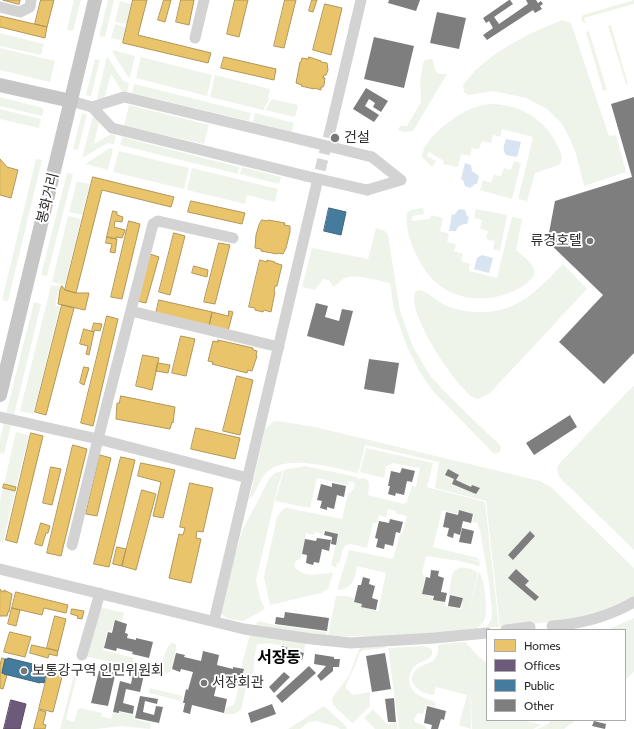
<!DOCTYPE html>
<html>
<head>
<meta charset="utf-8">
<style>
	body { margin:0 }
	#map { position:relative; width:634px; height:729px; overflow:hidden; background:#fff; font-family:Cabin,sans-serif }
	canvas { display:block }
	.legend { position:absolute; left:486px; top:629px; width:140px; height:92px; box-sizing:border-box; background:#fff; border:1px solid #ababab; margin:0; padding:5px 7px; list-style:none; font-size:12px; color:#2e2e2e }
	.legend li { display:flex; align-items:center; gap:8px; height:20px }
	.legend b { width:20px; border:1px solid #ababab }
</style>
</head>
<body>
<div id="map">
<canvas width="634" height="729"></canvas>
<ul class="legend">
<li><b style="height:11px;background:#e9c46a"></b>Homes</li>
<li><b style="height:11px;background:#6d597a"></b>Offices</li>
<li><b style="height:11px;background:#457b9d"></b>Public</li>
<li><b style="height:11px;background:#7e7e7e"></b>Other</li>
</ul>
</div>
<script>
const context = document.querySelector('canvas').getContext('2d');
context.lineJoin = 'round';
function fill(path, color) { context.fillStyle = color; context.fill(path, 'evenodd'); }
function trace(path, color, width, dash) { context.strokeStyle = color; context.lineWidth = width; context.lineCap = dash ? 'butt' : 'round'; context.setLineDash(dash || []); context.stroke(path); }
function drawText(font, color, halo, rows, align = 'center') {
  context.font = font + ' Cabin,"Noto Sans KR",sans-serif'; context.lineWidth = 4; context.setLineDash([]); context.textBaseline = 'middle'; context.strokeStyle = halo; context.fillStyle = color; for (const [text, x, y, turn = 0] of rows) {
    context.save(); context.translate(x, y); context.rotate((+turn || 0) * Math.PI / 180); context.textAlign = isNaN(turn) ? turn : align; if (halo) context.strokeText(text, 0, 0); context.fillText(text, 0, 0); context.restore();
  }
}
fill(new Path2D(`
	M 74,0 L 81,0 L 73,31 L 67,30 Z
	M 108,0 L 114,0 L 105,37 L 99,36 Z
	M 634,0 L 634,4 L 584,18 L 586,23 L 583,23 L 581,18 L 583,15 Z
	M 120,1 L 132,4 L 127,24 L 115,22 Z
	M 562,20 L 571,23 L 609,136 L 616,135 L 626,172 L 584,186 L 576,154 L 570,139 L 562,124 L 547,109 L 526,98 L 493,91 L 468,95 L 464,92 L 463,85 C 468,79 473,72 479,67 C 504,45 532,32 562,20 Z
	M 115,24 L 126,27 L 123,41 L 111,38 Z
	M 611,25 L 628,84 L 626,84 L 608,26 Z
	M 589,31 L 607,90 L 603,91 L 586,32 Z
	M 0,33 L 44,44 L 41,55 L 0,46 Z
	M 0,48 L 55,61 L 50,82 L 0,70 Z
	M 113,50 L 135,56 L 130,77 L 128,77 L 113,53 Z
	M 107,56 L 123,81 L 129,83 L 127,92 L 122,91 L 111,74 L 104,100 L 97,98 Z
	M 141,57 L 212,75 L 207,96 L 136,78 Z
	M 95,59 L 100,60 L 91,96 L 86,95 Z
	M 432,59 L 434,63 L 435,70 L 439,74 L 447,74 L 413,131 L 404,132 L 398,130 L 400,126 L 407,126 L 421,102 L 420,81 L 423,63 L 425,60 Z
	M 215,75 L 270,89 L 268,98 L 270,98 L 263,110 L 210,97 Z
	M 134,84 L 251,113 L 249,121 L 132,93 Z
	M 0,97 L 40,107 L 44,110 L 42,116 L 0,106 Z
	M 272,99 L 298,105 L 295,117 L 265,110 Z
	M 489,104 C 519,103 546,119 558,147 C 561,154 564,158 559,165 L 535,173 L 527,201 L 518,199 L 533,137 L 502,129 L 500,137 L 493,135 L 491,143 L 482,141 L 479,149 L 472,148 L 470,156 L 461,154 L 458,167 L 443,164 L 444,161 L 429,152 L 427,156 L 436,161 L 432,167 L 422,157 C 423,139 453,117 468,110 C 474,107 482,105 489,104 Z
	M 129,105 L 209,125 L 204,144 L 124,126 Z
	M 0,109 L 41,119 L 39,128 L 0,119 Z
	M 82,113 L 87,114 L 78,150 L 73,149 Z
	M 255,113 L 294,123 L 292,132 L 253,122 Z
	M 93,116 L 100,118 L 94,144 L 111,134 L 116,135 L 114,144 L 108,143 L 82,158 Z
	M 122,137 L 239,167 L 238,174 L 120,145 Z
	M 110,148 L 113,149 L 108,170 L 85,164 Z
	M 119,151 L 189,168 L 184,189 L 113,172 Z
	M 36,159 L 42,160 L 8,301 L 2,300 Z
	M 514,161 L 521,163 L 512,199 L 480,190 L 483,180 L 491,183 L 494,175 L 501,176 L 504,168 L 511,170 Z
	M 242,167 L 281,177 L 279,184 L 240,174 Z
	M 192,168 L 278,189 L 275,202 L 247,195 L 245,204 L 187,190 Z
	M 67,173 L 73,174 L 47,276 L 41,275 Z
	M 77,181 L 90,184 L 82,215 L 69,212 Z
	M 423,208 L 424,214 L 412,216 L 412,221 L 430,219 L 431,215 L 443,218 L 440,231 L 449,234 L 447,242 L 456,244 L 454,251 L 463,254 L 461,261 L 470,264 L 469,271 L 497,278 L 512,217 L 522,219 L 516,250 C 521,255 533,262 534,270 C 535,276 531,279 527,283 C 508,298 478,303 455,294 C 436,287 424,272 416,254 C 410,242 405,227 407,213 L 411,210 Z
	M 476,209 L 507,215 L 500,251 L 493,249 L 495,241 L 486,239 L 488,231 L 480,229 L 482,220 L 474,218 Z
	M 68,216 L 81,219 L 65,285 L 52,282 Z
	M 376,228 L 385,231 L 388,235 L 400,311 L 413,347 L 431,377 L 459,406 L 501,446 L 500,452 L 494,454 L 433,391 L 421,374 L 407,347 L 394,310 L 390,283 C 379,281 354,273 345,278 C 340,280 339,285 333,287 L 329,280 L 323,279 L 315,290 L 302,287 L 312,248 L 368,259 Z
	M 563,264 L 587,289 L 490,393 L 478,399 C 476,398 474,398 472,397 C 469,396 466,391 463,388 C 448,372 408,315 415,292 L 418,290 C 427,290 437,302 447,306 C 468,314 495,315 516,304 C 534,295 549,278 563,264 Z
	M 51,285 L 60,287 L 55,305 L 60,306 L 33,414 L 20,411 Z
	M 34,302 L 41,304 L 14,416 L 6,414 Z
	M 634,386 L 634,550 L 559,477 L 557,469 L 559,464 L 630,389 Z
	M 274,421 L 278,421 L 315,427 L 540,481 L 552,488 L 634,568 L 634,599 L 589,618 L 500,627 L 486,501 L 435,488 L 439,462 L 365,445 L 359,470 L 288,456 L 358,470 L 358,473 C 335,468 286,453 267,472 C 259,479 257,493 249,500 L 265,429 Z
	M 4,423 L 11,425 L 4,454 L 0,453 L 0,440 Z
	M 16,432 L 29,435 L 16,487 L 4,484 Z
	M 366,448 L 433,463 L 427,487 L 485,502 L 499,627 L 487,628 L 487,626 L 491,620 L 492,613 L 489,582 L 480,531 L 477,523 L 472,522 L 474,514 L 459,510 L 457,514 L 442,510 L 433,547 L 478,558 L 480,561 L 466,558 L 480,562 L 479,566 L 459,561 L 426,556 L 422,573 L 425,577 L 422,594 L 433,597 L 432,600 L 445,603 L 445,606 L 461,609 L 463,597 L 449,594 C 452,581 449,564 467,568 C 471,569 474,570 478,573 L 466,620 L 479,572 C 485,579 488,611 485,619 C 483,623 480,626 476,629 L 394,637 L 328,636 L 336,596 L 347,596 L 354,598 L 353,602 L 361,604 L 361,607 L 378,611 L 386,573 L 357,566 C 355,579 352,590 337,590 L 349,550 L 393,559 L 400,534 L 402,534 L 407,516 L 395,513 L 396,511 L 388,509 L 386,517 L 379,515 L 377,523 L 373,523 L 367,548 L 351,544 L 346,545 L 343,549 L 339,564 L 337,563 L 336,568 L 332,566 L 331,564 L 339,534 L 324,530 L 323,534 L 315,532 L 314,535 L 306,533 L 301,558 L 296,561 L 294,565 C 303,580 320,573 333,573 L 328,589 L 321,593 L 270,605 L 264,577 L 277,517 L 283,509 L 287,508 L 342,519 L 348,493 L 351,493 L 352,490 L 353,490 L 355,483 L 349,481 L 348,485 L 317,478 L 310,508 L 275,501 L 284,470 L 305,466 L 357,477 L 357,479 C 371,476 370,484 368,495 L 404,504 L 407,501 L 412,486 L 416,487 L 420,468 L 392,463 L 386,467 L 384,478 L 360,472 Z
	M 283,471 L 278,486 L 256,580 L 260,598 L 265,609 L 243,621 C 232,619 221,621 220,607 L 242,531 L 269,479 L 275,473 Z
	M 3,488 L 15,491 L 3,543 L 0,542 L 0,500 Z
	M 100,607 L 124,613 L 122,621 L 115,620 L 111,632 L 107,631 L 103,650 L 134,658 L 133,662 L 135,662 L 134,667 L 84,656 Z
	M 634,618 L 634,672 L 625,680 L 625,630 L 607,630 Z
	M 259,621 L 275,625 L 327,632 L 326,636 L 255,625 Z
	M 250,634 L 306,642 L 304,652 C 292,648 269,640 257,645 L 254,659 L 254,671 L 248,678 L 241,710 L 235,714 L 224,714 L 226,708 L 233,705 L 235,702 L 243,668 L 241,667 Z
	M 465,642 L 478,656 L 487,663 L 487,720 L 523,720 L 542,725 L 533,729 L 472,729 L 470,679 L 467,666 L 470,679 L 471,729 L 459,725 L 467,695 L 436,687 L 434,695 C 420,694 402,681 418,668 C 423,664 430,664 435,659 L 438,652 L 438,646 L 441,644 Z
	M 172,643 L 176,645 L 176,649 L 171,670 L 170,672 L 166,674 L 163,672 C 161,665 165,646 172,643 Z
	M 384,644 L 385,648 L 365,650 L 360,652 L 355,666 L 345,687 L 353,695 L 370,692 L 370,706 L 353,723 L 350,721 L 333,705 L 332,698 L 349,676 L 359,649 L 363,646 Z
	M 424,646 L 432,649 L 432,655 C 428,661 422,661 416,665 C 406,673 407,688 418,695 C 423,698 430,700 436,702 L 435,707 L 426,705 L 423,714 L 418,713 L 414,719 L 415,722 L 425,726 L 427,729 L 399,729 L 388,648 Z
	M 74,675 L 77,675 L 66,719 L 74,722 L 78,709 L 80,708 L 102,713 L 101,716 L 111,719 L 113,712 L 119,714 L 120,712 L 134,715 L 134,719 L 151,723 L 150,729 L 121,726 L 96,729 L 60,729 Z
	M 150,688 L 182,696 L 181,701 L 149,693 Z
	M 324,706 L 345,725 L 347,729 L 340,729 L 338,727 L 316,721 L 309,722 L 300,729 L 288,729 Z
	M 373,709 L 387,724 L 397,722 L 398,729 L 375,729 L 364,718 Z
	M 551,720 L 576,720 L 564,729 L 537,729 L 548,724 Z`), '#eff4eb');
fill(new Path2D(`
	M 506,139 L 521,142 L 517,157 L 506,155 C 502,149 504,145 506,139 Z
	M 465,163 L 471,165 L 472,171 L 479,176 L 477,184 L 475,184 L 470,188 L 465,186 L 463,180 L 461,179 Z
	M 459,209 L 465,210 L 467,216 L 469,217 L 467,224 C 461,224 458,226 456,231 L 449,231 L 452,214 L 454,215 Z
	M 482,255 L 493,258 L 489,273 L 474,269 L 477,258 Z`), '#d8e4f1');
const homes = new Path2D(`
	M 3,0 L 20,0 L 19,4 Z
	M 41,0 L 54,0 L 47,27 L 35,24 Z
	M 133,0 L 147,0 L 138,35 L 211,53 L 208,63 L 123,43 Z
	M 164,0 L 171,0 L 165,22 L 158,20 Z
	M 181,0 L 194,0 L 189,25 L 176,22 Z
	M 235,0 L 248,0 L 239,37 L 227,34 Z
	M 285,0 L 296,0 L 284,48 L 274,46 Z
	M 312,0 L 317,0 L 313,12 L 309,11 Z
	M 325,4 L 342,8 L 331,55 L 313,50 Z
	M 0,16 L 47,27 L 45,38 L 0,27 Z
	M 224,57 L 276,69 L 274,80 L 221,68 Z
	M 309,57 L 321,61 L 321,62 L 327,63 L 328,70 L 326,75 L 324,75 L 323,78 L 325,78 L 324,85 L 323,87 L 321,87 L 321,90 L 314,88 L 314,89 L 301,86 L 302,85 L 296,83 L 300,62 L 301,62 L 302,58 L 308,59 Z
	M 0,159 L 7,167 L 18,170 L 11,198 L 0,195 Z
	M 93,177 L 174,197 L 171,207 L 102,190 L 76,293 L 65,290 Z
	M 191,201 L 245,213 L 242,224 L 188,212 Z
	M 113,211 L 117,212 L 117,215 L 123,217 L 122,222 L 115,221 L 114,227 L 125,230 L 125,231 L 122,238 L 116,237 L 116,239 L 107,237 Z
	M 262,220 L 267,221 L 268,220 L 285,223 L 284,225 L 290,226 L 290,232 L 286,248 L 283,254 L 278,253 L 277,254 L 261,251 L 261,249 L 255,248 L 256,235 L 259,225 Z
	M 129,221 L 140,224 L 122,299 L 111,297 Z
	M 174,233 L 185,236 L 170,295 L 159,292 Z
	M 107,237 L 117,239 L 115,253 L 110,252 L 112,244 L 106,243 Z
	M 219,243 L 230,245 L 215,304 L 204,302 Z
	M 150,254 L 159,257 L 146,303 L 137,301 Z
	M 260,260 L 267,262 L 267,260 L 275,262 L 275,263 L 282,265 L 277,286 L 275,286 L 274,291 L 275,292 L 271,312 L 264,310 L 263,312 L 255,310 L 255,308 L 249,307 Z
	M 194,266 L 208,270 L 207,277 L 192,273 Z
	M 62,286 L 65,290 L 76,293 L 89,293 L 85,310 L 58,304 L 60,290 Z
	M 159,300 L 212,312 L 209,326 L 156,314 Z
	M 62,305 L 74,308 L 46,415 L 35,412 Z
	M 229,311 L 233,312 L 228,331 L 209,326 L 212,312 L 228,316 Z
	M 107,316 L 118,319 L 93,426 L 81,423 Z
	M 94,323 L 102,324 L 100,331 L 95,330 L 94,332 L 92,331 Z
	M 84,329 L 94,332 L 89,355 L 86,354 L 88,346 L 80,344 Z
	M 181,336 L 195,339 L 186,376 L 172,373 Z
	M 218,340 L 253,348 L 253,350 L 257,351 L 256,356 L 257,356 L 252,371 L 248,370 L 247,373 L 212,364 L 213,362 L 208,361 L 213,341 L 218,342 Z
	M 143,355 L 159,358 L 152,390 L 136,386 Z
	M 158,363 L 170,365 L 168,373 L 156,371 Z
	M 84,367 L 89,368 L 84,385 L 80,383 Z
	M 237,376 L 253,380 L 240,435 L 223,431 Z
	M 121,396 L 175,407 L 173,423 L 172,422 L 170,429 L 116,419 L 117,403 L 119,403 Z
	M 196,428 L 240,438 L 235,459 L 191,449 Z
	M 31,433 L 43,436 L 17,543 L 6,540 Z
	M 73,445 L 87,449 L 61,556 L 47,553 Z
	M 100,455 L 111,458 L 97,516 L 86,514 Z
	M 121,457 L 135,460 L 109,567 L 94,564 Z
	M 141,463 L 175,470 L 163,518 L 153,516 L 161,482 L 138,476 Z
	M 51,467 L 61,469 L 52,505 L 43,503 Z
	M 190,483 L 213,488 L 203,532 L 197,531 L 196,538 L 201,539 L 191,583 L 169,578 L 179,534 L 183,535 L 185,528 L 180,527 Z
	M 4,484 L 16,487 L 15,491 L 3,488 Z
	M 142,490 L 156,494 L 136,570 L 122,566 Z
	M 41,523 L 50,526 L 48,533 L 46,533 L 42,546 L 35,544 Z
	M 117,547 L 126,549 L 122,566 L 113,564 Z
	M 0,589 L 1,590 L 1,591 L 4,592 L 4,590 L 12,594 L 9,612 L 8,612 L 7,616 L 0,616 Z
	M 16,592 L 68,605 L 66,613 L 44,608 L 42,615 L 12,608 Z
	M 12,608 L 20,610 L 16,626 L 8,624 Z
	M 72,609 L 84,611 L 82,619 L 77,618 L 78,616 L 71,614 Z
	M 55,616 L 66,619 L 58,651 L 47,648 Z
	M 10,632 L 31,637 L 25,657 L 4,652 Z
	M 32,645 L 58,651 L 57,656 L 49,654 L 48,658 L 30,653 Z
	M 2,658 L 5,659 L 2,673 L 7,675 L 3,689 L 0,688 L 0,666 Z
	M 49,669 L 63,673 L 53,712 L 39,709 Z
	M 39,710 L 46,712 L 43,724 L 46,725 L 45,729 L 34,729 Z`);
fill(homes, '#e9c46a');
trace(homes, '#b19758', 1);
const offices = new Path2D(`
	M 11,700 L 26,704 L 20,729 L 4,729 Z`);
fill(offices, '#6d597a');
trace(offices, '#5a4c63', 1);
const public = new Path2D(`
	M 329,208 L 346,212 L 341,235 L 324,231 Z
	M 8,658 L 45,667 L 44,668 L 47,669 L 44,683 L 41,682 L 40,683 L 4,674 L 4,673 L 2,673 L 5,659 L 8,659 Z`);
fill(public, '#457b9d');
trace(public, '#3e647c', 1);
fill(new Path2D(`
	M 389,0 L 420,0 L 416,11 L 388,3 Z
	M 509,0 L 510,0 L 513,4 L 494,17 L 499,24 L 528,4 L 526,0 L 536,0 L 538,3 L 541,1 L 543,4 L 540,6 L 542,9 L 535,13 L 533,10 L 487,40 L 483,35 L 493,28 L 489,21 L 486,23 L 483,18 Z
	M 437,12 L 466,18 L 459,49 L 430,43 Z
	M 374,37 L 414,46 L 404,88 L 364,79 Z
	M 366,88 L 388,101 L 381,112 L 373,107 L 375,103 L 369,99 L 365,106 L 379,115 L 374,122 L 353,109 Z
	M 634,97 L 634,353 L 604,384 L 559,342 L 603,295 L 546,240 L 548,238 L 555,201 L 632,177 L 611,104 Z
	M 316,303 L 328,306 L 325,317 L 339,321 L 342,309 L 353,311 L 344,346 L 307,336 Z
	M 369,359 L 399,363 L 394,394 L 364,389 Z
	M 570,415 L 577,427 L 534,455 L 526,443 Z
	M 402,468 L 415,471 L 412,482 L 407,481 L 404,495 L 396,493 L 395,496 L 388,494 L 390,486 L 388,486 L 391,471 L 400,473 Z
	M 448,469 L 459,475 L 456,480 L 471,487 L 472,485 L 480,488 L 476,494 L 452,484 L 454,479 L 445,475 Z
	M 332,483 L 346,486 L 344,497 L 337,495 L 334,509 L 327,507 L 327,510 L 320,508 L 322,501 L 317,500 L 321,484 L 332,487 Z
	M 459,510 L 473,514 L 471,523 L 463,521 L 460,535 L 454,533 L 453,538 L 447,536 L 449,528 L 443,527 L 446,512 L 458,515 Z
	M 390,519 L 403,522 L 400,533 L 396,532 L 393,546 L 385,544 L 384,549 L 376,547 L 378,539 L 375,538 L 379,521 L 389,523 Z
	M 462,528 L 474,531 L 471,544 L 459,542 Z
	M 325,531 L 338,534 L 336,545 L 331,544 L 332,537 L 324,535 Z
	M 530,531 L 535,536 L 513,560 L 508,555 Z
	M 317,538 L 331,540 L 329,551 L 322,549 L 319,563 L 314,562 L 313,565 L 306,563 L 307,555 L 302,554 L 305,539 L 316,541 Z
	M 516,569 L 529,581 L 525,585 L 539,597 L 535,601 L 508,578 Z
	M 431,570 L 439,571 L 438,576 L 444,578 L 441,592 L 447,593 L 445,602 L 433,600 L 434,596 L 422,594 L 426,577 L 430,578 Z
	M 363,577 L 370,579 L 369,584 L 375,586 L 372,598 L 378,600 L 376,610 L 361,607 L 362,604 L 354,602 L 358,585 L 361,585 Z
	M 450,595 L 463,598 L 460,608 L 448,606 Z
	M 285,612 L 329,618 L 327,631 L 275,624 L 276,617 L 284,618 Z
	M 115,620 L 127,624 L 125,633 L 128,634 L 127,638 L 136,640 L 136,638 L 153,642 L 149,658 L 132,654 L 133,652 L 117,648 L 116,651 L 104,648 L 108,632 L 112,633 Z
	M 282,646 L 304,653 L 302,660 L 279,654 Z
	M 203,651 L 219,655 L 217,665 L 233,669 L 233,667 L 244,669 L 239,686 L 229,684 L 229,681 L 218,679 L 214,696 L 227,699 L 224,713 L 192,705 L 190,714 L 183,712 L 185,703 L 183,703 L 186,689 L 188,690 L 193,672 L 181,669 L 180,672 L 172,669 L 176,653 L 185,655 L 184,657 L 201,661 Z
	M 385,653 L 391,689 L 372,692 L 366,656 Z
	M 315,654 L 334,657 L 334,659 L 340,659 L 339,667 L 333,667 L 333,671 L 321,681 L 317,676 L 326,666 L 314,664 Z
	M 101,663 L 117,667 L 108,706 L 91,703 Z
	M 135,663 L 146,666 L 140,692 L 126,689 L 123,703 L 134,706 L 133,714 L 119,711 L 119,713 L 113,712 L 120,681 L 131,684 Z
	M 309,666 L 316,673 L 282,703 L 276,696 Z
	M 284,672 L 290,677 L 274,693 L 269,687 Z
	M 254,676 L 260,678 L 258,687 L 252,686 Z
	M 140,696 L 158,699 L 157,704 L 145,701 L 143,712 L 154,715 L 156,706 L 163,707 L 159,723 L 135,718 Z
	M 394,698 L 396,722 L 388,722 L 385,699 Z
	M 272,704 L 276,714 L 251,723 L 248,713 Z
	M 427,706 L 446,711 L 444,720 L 441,719 L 438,729 L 431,729 L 432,725 L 424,723 Z
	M 594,721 L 606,724 L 605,729 L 592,726 Z`), '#7e7e7e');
trace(new Path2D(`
	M 316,186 L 331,127`), '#d5d5d5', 11, [11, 5.5]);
trace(new Path2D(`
	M 0,7 L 20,12 L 30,7 L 31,0
	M 195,38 L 204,0
	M 71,101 L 92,107 L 124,97 L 311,142
	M 92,107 L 112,128 L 306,176
	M 331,127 L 361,0
	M 372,157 L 401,180
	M 367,190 L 401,180
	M 131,311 L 279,347
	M 0,417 L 98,439 L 248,478
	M 72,545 L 98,439 L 153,224 L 158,221 L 233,238
	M 0,569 L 244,629 L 312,639 L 351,643 L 434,638 L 487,633
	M 214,621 L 316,187
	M 552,626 C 582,624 608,617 634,602
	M 506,630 L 530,627
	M 82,655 L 100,593`), '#d3d3d3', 11);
trace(new Path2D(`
	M 0,85 L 71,101
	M 0,395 L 95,0`), '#c6c6c6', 14);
trace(new Path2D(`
	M 311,142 L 372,157
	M 306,176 L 367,190`), '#d3d3d3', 11);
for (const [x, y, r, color] of [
	[335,138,5,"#777"],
	[590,241,4,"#777"],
	[24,671,4,"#777"],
	[204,683,4,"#777"]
]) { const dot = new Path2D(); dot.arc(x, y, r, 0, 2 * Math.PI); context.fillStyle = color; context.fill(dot); trace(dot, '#fff', 1.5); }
drawText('14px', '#2e2e2e', '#fff', [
	["건설",344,138],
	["류경호텔",582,241,"right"],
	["보통강구역 인민위원회",32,671],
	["서장회관",212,683]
], 'left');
drawText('14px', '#2e2e2e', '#fff', [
	["봉화거리",48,198,-76]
]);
drawText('bold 16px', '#000', '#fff', [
	["서장동",279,658]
]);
</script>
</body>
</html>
